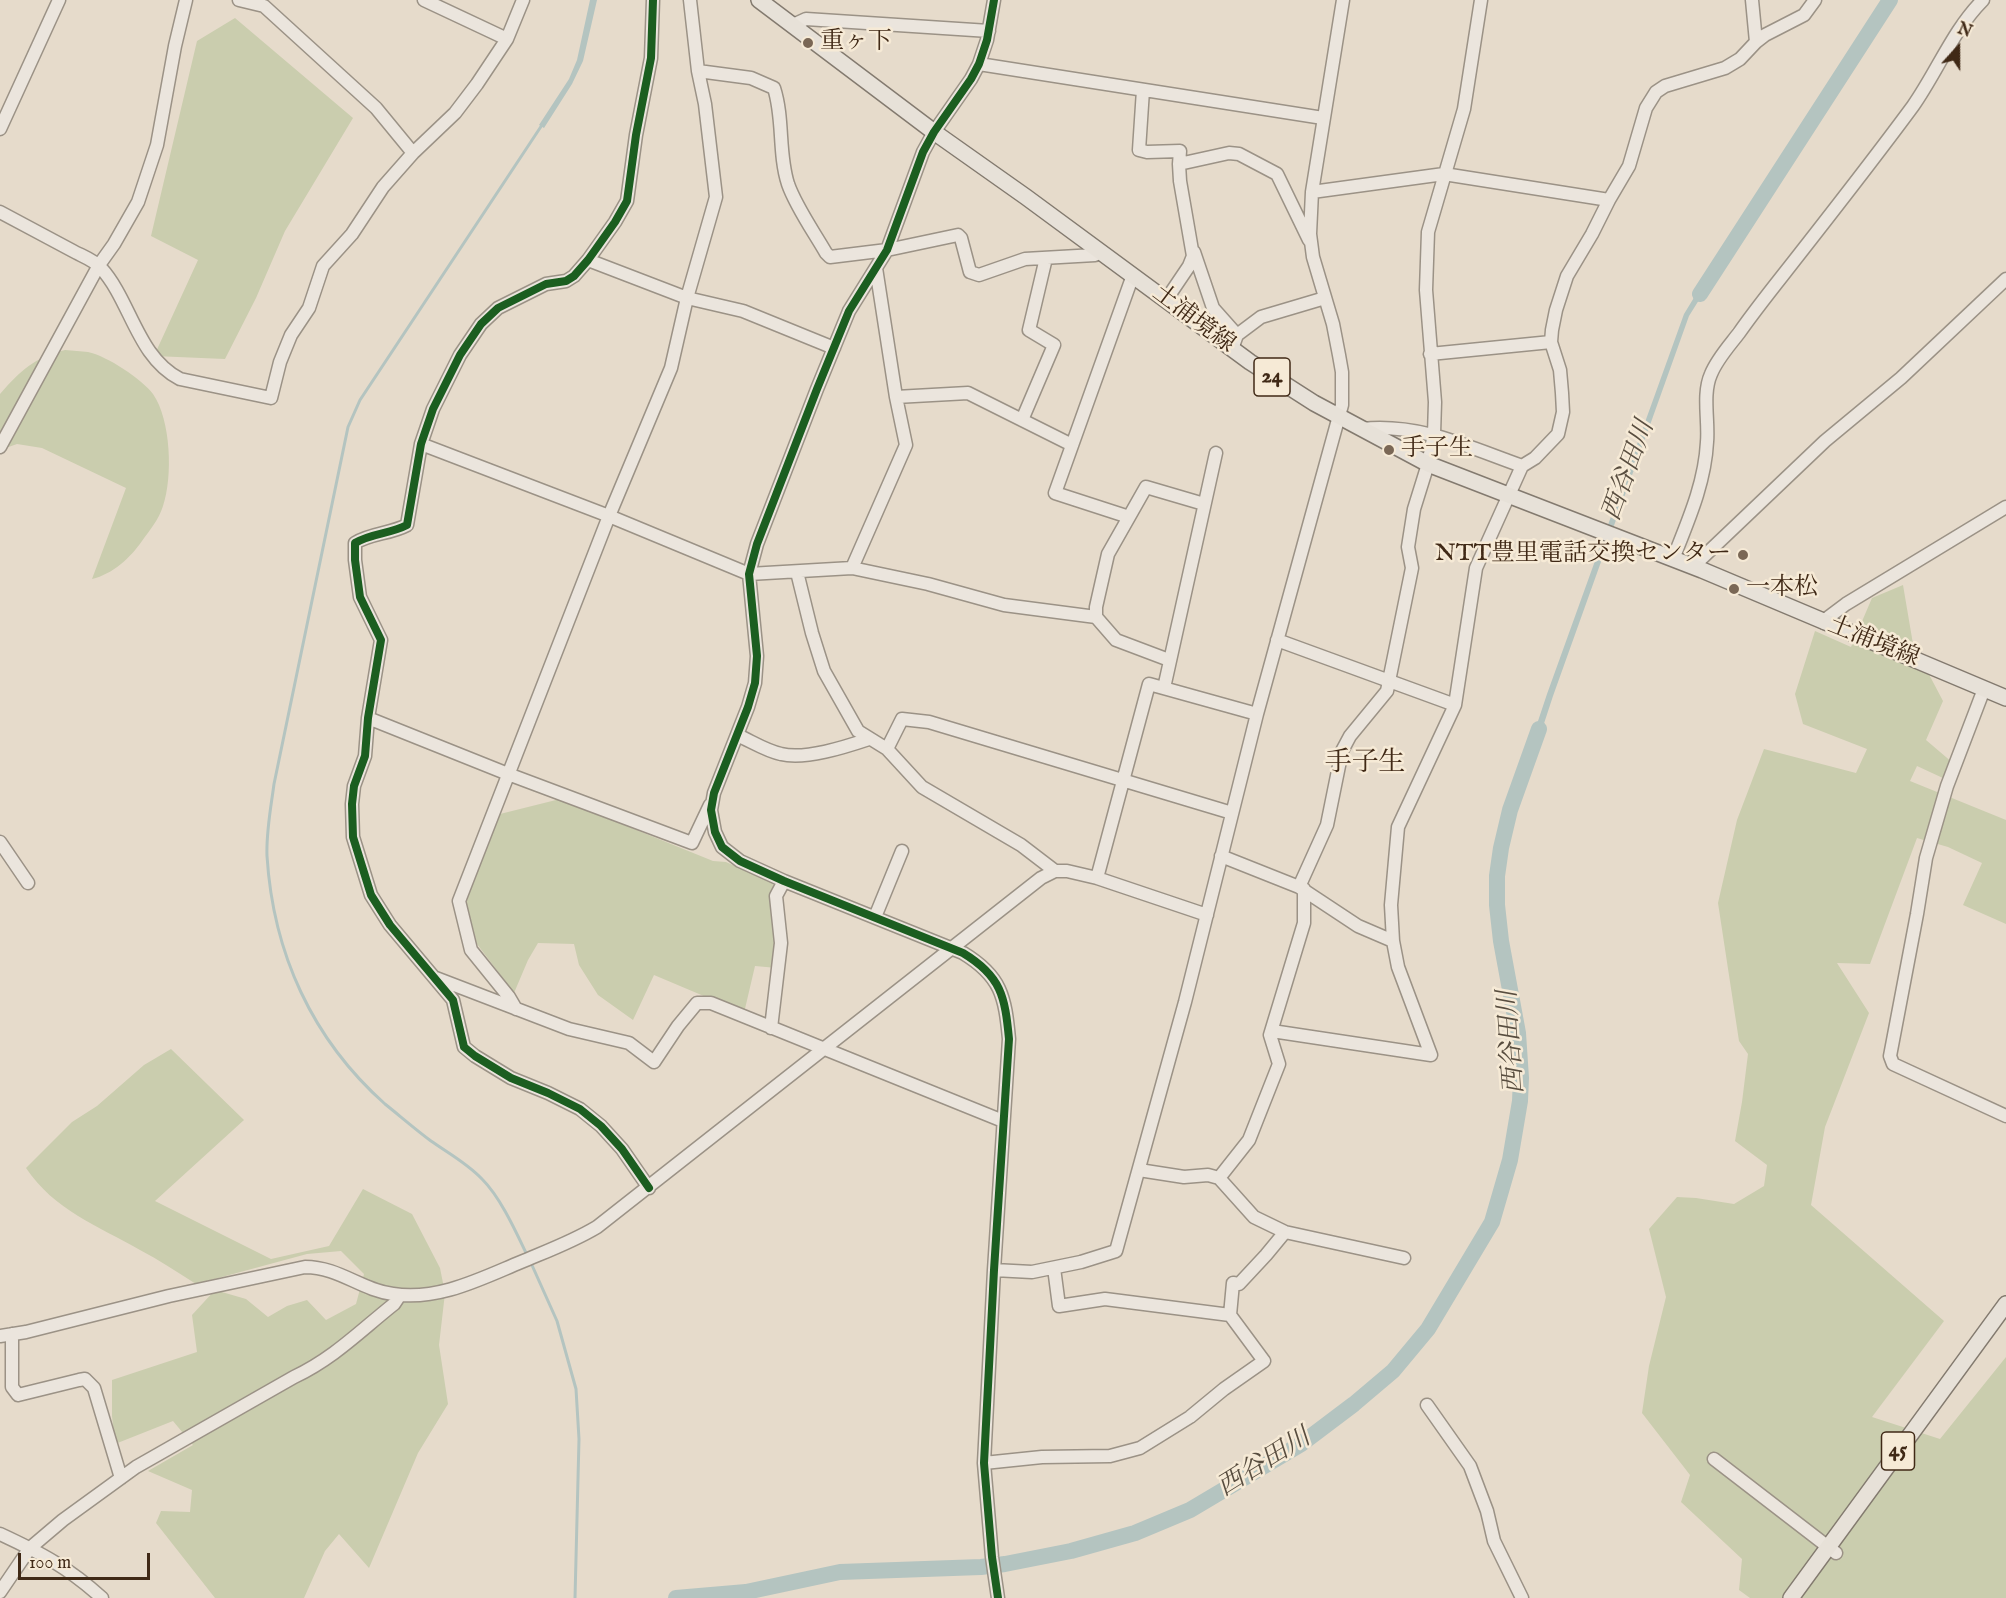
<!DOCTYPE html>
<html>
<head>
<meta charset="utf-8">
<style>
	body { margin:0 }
	#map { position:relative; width:2006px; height:1598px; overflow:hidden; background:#e6dbcb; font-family:"IM FELL English",serif }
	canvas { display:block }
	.north { position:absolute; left:1928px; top:18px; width:60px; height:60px; -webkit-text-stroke:4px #f6ead6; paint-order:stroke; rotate:21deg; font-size:16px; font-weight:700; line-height:24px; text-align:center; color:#402916 }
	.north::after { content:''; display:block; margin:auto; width:21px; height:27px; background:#402916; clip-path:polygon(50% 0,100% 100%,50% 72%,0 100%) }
	.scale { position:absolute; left:18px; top:1553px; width:132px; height:27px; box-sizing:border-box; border:3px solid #402916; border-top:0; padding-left:8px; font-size:18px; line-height:21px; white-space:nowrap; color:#402916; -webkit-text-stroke:4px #f6ead6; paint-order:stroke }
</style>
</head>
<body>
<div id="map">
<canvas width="2006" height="1598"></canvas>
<div class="north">N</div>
<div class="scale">100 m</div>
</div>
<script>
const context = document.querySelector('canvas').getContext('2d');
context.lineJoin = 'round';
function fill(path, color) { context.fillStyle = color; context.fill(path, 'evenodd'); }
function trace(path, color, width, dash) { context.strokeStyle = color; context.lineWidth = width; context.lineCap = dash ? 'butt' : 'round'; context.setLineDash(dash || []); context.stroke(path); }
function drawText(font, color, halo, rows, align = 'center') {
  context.font = font + ' "IM FELL English","Noto Serif JP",serif'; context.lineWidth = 5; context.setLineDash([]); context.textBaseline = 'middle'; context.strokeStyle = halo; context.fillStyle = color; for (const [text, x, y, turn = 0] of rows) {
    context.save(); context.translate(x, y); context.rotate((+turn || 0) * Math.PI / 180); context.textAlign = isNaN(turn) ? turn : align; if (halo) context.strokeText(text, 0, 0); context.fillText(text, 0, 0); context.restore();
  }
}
fill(new Path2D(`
	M 235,18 L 353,118 L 285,231 L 256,298 L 225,359 L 154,356 L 198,260 L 151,236 L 197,41 Z
	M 65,350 C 73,351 81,351 88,352 C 107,356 142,379 153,394 C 171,420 173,477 163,506 C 159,519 150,530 142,541 C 130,558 113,574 92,579 L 126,488 L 42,448 L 17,444 L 0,450 L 0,394 C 21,370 34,358 65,350 Z
	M 1903,585 L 1913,644 L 1943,701 L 1926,740 L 1953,763 L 1945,779 L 1917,766 L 1910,781 L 2006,820 L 2006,924 L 1963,905 L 1982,863 L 1948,847 L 1917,838 L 1870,964 L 1837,963 L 1869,1013 L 1825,1127 L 1811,1205 L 1944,1321 L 1872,1417 L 1940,1439 L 2006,1357 L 2006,1598 L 1750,1598 L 1739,1590 L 1742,1559 L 1681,1502 L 1690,1475 L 1642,1413 L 1649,1366 L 1666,1297 L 1649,1229 L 1677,1197 L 1696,1198 L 1734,1204 L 1764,1186 L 1767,1165 L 1735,1141 L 1742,1102 L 1748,1054 L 1739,1041 L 1718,903 L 1737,820 L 1764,749 L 1856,773 L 1867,749 L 1803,724 L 1795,694 L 1815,631 L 1851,647 L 1872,598 Z
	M 560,799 L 713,861 L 726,862 L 773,883 L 776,896 L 777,968 L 755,966 L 744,1013 L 654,975 L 633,1020 L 598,995 L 579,965 L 574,944 L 538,943 L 528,960 L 514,993 L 477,944 L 466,903 L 496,815 Z
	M 171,1049 L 244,1120 L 155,1201 L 271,1259 L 329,1246 L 363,1189 L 412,1214 L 440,1268 L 445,1293 L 439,1345 L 448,1404 L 418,1453 L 369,1568 L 339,1534 L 325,1551 L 304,1598 L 215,1598 L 156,1523 L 161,1511 L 190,1512 L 192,1490 L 148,1471 L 193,1445 L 173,1421 L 115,1444 L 112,1416 L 112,1380 L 197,1352 L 192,1315 L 215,1290 L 246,1299 L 268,1317 L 287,1306 L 307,1300 L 326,1320 L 356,1304 L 364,1274 L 341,1251 L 307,1254 L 196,1284 C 177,1272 159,1260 140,1250 C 98,1226 54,1210 26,1168 L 72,1122 L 97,1106 L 144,1065 Z`), '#cacdae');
fill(new Path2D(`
	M 590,0 L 597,0 L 583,61 L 572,84 L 544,128 L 539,125 L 569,79 L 577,60 Z
	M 1709,273 L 1714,276 L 1689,316 L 1553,696 L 1535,751 L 1529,748 L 1547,694 L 1684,314 Z`), '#b4c4c0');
trace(new Path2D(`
	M 528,1257 C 516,1232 501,1198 482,1179 C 467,1163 448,1153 431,1141 C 415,1129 400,1116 385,1104 C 312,1039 273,953 267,856 C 266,832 271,807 274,784 L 348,427 L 360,400 L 542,125
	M 531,1263 L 557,1321 L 576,1389 L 579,1439 L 575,1598`), '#b4c4c0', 3);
trace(new Path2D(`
	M 1700,294 L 1890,0
	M 676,1598 L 746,1592 L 840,1572 L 981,1567 L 1005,1564 L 1071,1551 L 1135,1533 L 1190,1510 L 1301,1444 L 1354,1404 L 1393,1371 L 1428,1329 L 1492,1222 L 1510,1160 L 1520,1101 L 1521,1078 L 1518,1033 L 1501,941 L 1497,905 L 1497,876 L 1501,848 L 1510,810 L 1539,729`), '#b4c4c0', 16);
const minor = new Path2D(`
	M 239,0 L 264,6 L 376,108 L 413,153
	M 424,0 L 507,39
	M 994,0 L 987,40 L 979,64 L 971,79 L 934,132 L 923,152 L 887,250 L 849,311 L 817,389 L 757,544 L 749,574 L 757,656 L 755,683 L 748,707 L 714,793 L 711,810 L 715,832 L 722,847 L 740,861 L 784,881 L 963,953 C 1001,976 1005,996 1009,1039 L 994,1270 L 984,1463 L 992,1557 L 998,1598
	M 1752,0 L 1756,42
	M 793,25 L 806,19 L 989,31
	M 979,64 L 1323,118
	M 698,71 L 751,78 L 774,88 C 784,119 778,153 788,184 C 796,207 814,232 826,253 L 830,257 L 887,250 L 958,235 L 961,238 L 970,272 L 979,275 L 1025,259 L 1095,255 L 1099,250
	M 1143,90 L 1139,150 L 1147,152 L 1180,151 L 1179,164 L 1229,153 L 1239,154 L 1277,174 L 1309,240
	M 0,129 L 59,0
	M 1312,192 L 1444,174 L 1609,200
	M 0,212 C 24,225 49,238 73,251 C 82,256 94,260 101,268 C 131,301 137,357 180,379 L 271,398 L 280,362 L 291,335 L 309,308 L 323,266 L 352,234 L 383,187 L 413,153 L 455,113 L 477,84 L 507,39 L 523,0
	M 1194,252 L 1213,308 L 1237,335 L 1232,349
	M 588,260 L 687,298 L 743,311 L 834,348
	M 1166,300 L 1189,266 L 1193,256 L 1180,181 L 1179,164
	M 1237,335 L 1261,317 L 1325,298
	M 1430,354 L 1551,342
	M 896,397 L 968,393 L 1072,445
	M 1022,420 L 1054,345 L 1029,330 L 1046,258
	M 1362,429 C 1420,423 1468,447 1522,466
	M 421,444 L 609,516 L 749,574 L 852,568 L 928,584 L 1004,605 L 1096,617 L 1116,640 L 1169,660
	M 0,447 L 99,265 L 114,244 L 138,202 L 157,145 L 175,46 L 186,0
	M 1129,517 L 1055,493 L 1133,275
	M 1673,559 C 1688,521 1705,483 1707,442 C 1709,421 1702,394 1711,374 C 1717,359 1729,346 1739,333 C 1753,313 1768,294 1783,275 C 1827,219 1871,163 1913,106 C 1937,72 1953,30 1983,0
	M 852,568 L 906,445 L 896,397 L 876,268
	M 1695,568 L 1701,559 L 1825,441 L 1901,378 L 2006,279
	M 797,572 L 812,633 L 824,671 L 858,731 L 887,749 L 922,787 L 1021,845 L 1055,871
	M 1096,617 L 1096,607 L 1108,554 L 1146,487 L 1204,504
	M 1824,623 L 1826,619 L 1846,604 L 2006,507
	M 1277,640 L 1455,705
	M 1164,688 L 1216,453
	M 1984,689 L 1947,786 L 1926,858 L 1917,914 L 1890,1056 L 1893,1064 L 2006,1116
	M 368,718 L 508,774 L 692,843 L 710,805
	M 737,735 C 751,741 766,751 781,754 C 805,760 845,747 869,739
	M 887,749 L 902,719 L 929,722 L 1232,813
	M 0,842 L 28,883
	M 1221,856 L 1299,887 L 1358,926 L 1393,941
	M 1097,878 L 1149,684 L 1257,714
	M 1299,887 L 1327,825 L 1342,751 L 1350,736 L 1387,691 L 1389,681 L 1412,568 L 1408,547 L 1414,509 L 1428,464 L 1434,434 L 1435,402 L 1426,290 L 1428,232 L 1464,109 L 1481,0
	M 875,917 L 902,851
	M 436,978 L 569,1029 L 629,1043 L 654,1062 L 678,1026 L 697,1003 L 711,1003 L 1003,1121
	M 516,1009 L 509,997 L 471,950 L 459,901 L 609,516 L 671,368 L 687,298 L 716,197 L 705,104 L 698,71 L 690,0
	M 771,1028 L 781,943 L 776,896 L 784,881
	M 1272,1031 L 1431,1055 L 1398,967 L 1393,941 L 1391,905 L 1398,827 L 1455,705 L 1476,568 L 1522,466 L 1535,458 L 1558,434 L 1563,412 L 1562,393 L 1560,370 L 1551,342 L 1552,330 L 1556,310 L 1567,276 L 1592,234 L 1609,200 L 1629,166 L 1646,108 L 1656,92 L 1665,86 L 1725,68 L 1740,59 L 1756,42 L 1765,35 L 1804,15 L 1815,0
	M 1139,1170 L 1184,1177 L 1208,1175 L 1219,1178 L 1254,1217 L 1285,1232 L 1404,1258
	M 1219,1178 L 1249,1140 L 1279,1064 L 1270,1035 L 1304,923 L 1304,889
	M 649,1188 L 622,1149 L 601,1126 L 580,1109 L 548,1093 L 511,1078 L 475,1056 L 464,1047 L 453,1000 L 390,925 L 371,895 L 353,837 L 352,804 L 354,786 L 365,756 L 368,718 L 381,640 L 360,597 L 355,560 L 355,543 C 371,533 390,534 407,525 L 421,444 L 433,409 L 460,355 L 481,324 L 498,308 L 546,284 L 566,281 L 574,276 L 588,260 L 615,222 L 627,201 L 636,135 L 651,58 L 653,0
	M 1054,1268 L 1059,1306 L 1105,1299 L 1230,1315
	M 994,1270 L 1032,1272 L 1081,1262 L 1116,1251 L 1185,1002 L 1257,714 L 1342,405 L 1342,372 L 1339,355 L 1333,324 L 1313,257 L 1310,234 L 1312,192 L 1343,0
	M 12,1334 L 12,1387 L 18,1395 L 79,1380 L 85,1379 L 94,1388 L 121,1478
	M 0,1336 L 26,1332 L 169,1296 L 305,1267 C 339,1267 361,1290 393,1294 C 438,1301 480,1279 521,1262 C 547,1251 572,1242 597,1227 L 1041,878 L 1055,871 L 1067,871 L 1097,878 L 1207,915
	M 1427,1405 L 1470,1466 L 1487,1511 L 1494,1541 L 1522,1598
	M 1714,1459 L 1836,1553
	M 984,1463 L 1042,1457 L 1110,1456 L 1140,1448 L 1190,1417 L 1224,1389 L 1264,1361 L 1230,1315 L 1233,1283 L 1239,1284 L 1266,1255 L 1285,1232
	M 0,1534 C 41,1553 69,1568 102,1598
	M 0,1592 L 30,1548 L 63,1520 L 136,1467 L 294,1377 C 334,1358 360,1331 394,1304 L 400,1295`);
const major = new Path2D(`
	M 759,0 L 934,132 L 1026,197 L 1250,362 L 1314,403 L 1428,464 L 1702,570 L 2006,698
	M 1791,1598 L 2006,1304`);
trace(minor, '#9b9286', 15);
trace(major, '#837a6f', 18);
trace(minor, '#ebe5dd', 12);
trace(major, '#e7e1d8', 15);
trace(new Path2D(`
	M 994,0 L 987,40 L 979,64 L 971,79 L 934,132 L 923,152 L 887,250 L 849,311 L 817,389 L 757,544 L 749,574 L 757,656 L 755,683 L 748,707 L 714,793 L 711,810 L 715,832 L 722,847 L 740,861 L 784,881 L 963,953 C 1001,976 1005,996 1009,1039 L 994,1270 L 984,1463 L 992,1557 L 998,1598
	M 649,1188 L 622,1149 L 601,1126 L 580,1109 L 548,1093 L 511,1078 L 475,1056 L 464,1047 L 453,1000 L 390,925 L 371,895 L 353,837 L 352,804 L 354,786 L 365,756 L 368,718 L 381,640 L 360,597 L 355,560 L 355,543 C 371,533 390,534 407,525 L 421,444 L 433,409 L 460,355 L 481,324 L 498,308 L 546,284 L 566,281 L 574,276 L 588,260 L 615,222 L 627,201 L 636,135 L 651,58 L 653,0`), '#1b5e20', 8);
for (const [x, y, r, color] of [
	[808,43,6,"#7a6755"],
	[1389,450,6,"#7a6755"],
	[1743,555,6,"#7a6755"],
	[1734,589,6,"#7a6755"]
]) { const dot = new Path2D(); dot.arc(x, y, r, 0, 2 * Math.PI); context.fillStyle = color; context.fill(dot); trace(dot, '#f6ead6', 2); }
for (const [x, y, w] of [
	[1272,377,36],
	[1898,1451,33]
]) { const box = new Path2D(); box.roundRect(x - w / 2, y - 19, w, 38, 4.5); context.fillStyle = '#f6ead6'; context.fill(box); trace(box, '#402916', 1.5); }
drawText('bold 22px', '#402916', null, [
	["24",1272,377],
	["45",1898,1451]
]);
drawText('24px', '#402916', '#f6ead6', [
	["重ヶ下",820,43],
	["手子生",1401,450],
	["NTT豊里電話交換センター",1731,555,"right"],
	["一本松",1746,589]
], 'left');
drawText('24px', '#402916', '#f6ead6', [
	["土浦境線",1193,320,37],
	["土浦境線",1873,643,22]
]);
drawText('italic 26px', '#584d3f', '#f6ead6', [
	["西谷田川",1630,471,-70],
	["西谷田川",1513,1042,-94],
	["西谷田川",1265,1464,-32]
]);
drawText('27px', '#402916', '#f6ead6', [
	["手子生",1365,764]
]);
</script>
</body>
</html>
